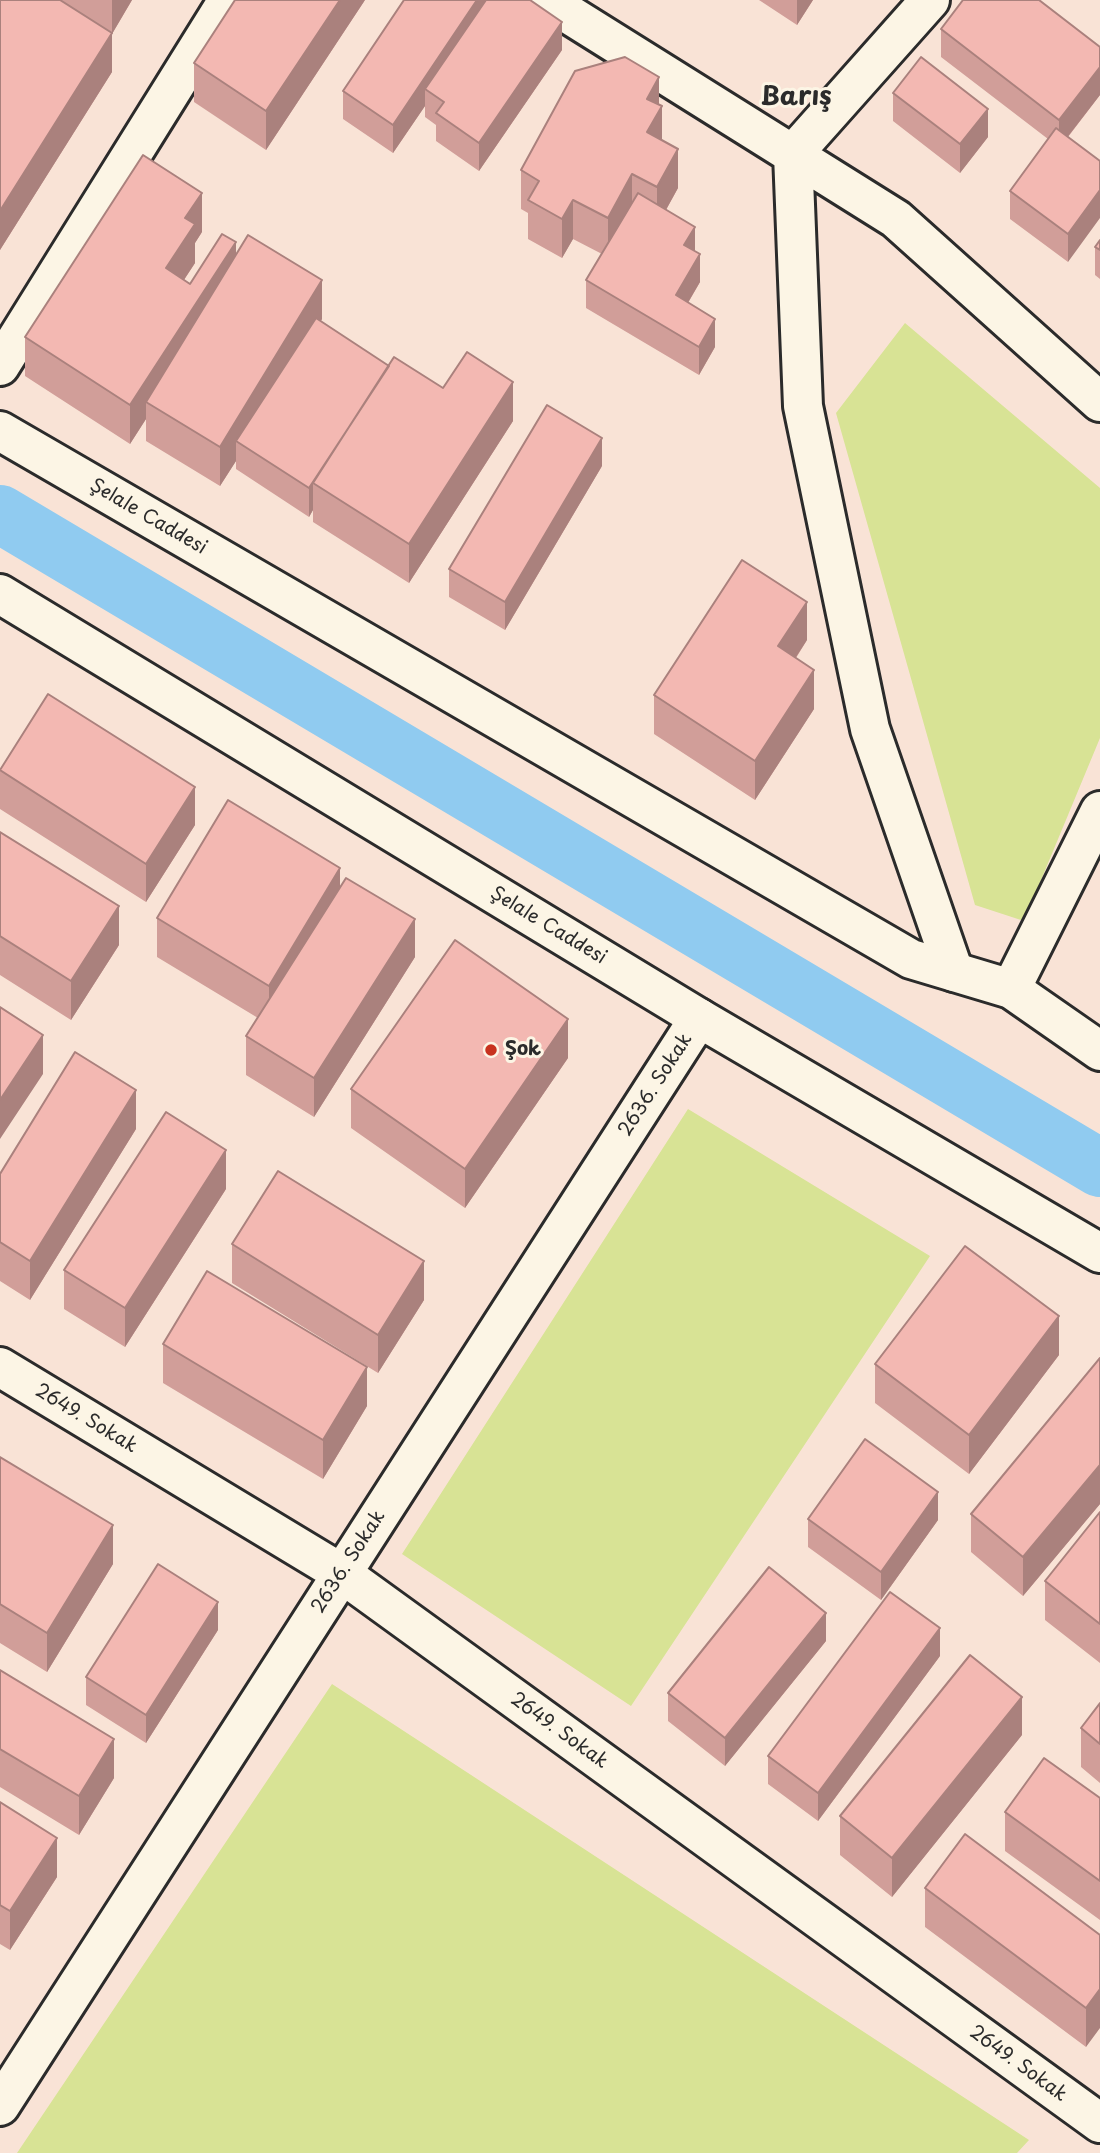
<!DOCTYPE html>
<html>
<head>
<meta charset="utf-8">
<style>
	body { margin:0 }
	canvas { display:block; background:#f9e3d6 }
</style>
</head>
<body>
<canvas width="1100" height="2153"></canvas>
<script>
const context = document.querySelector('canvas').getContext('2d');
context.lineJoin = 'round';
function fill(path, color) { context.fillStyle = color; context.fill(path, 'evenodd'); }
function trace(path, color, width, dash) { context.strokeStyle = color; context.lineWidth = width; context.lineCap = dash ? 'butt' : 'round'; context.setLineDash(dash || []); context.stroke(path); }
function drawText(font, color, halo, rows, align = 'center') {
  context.font = font + ' "Playpen Sans",sans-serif'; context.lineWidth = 6; context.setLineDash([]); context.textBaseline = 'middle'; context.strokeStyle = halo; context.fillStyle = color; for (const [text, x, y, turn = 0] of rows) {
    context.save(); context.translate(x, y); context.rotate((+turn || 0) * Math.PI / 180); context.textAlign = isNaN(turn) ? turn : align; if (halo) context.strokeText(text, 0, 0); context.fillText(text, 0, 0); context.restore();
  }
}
fill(new Path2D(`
	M 905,323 L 1100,488 L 1100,738 L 1024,921 L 975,905 L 836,413 Z
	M 688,1109 L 930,1256 L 631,1706 L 402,1554 Z
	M 332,1684 L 1029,2140 L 1017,2153 L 17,2153 Z`), '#d8e395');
trace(new Path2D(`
	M 0,514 L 1100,1168`), '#90cbf0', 58);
const minor = new Path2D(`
	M 546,0 L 896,219 L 1100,402
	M 930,0 L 793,154 L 803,406 L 870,729 L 954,972
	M 0,366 L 228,0
	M 1011,989 L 1100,811
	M 0,1367 L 341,1573 L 1100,2123
	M 0,2106 L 699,1018`);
const tertiary = new Path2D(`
	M 0,431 L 911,959 L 1011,989 L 1100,1051
	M 0,594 L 699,1018 L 1100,1253`);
trace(minor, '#2b2b2b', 44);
trace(tertiary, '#2b2b2b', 44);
trace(minor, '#fcf5e5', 38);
trace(tertiary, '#fcf5e5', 38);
fill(new Path2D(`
	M 0,0 L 132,0 L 112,34 L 112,72 L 0,250 Z
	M 365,0 L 266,150 L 194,102 L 194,63 Z
	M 759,0 L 813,0 L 797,25 Z
	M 941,29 L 1100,47 L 1100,95 L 1068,137 L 1068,262 L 1010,219 L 1010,191 L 1048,139 L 941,57 Z
	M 562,50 L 479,171 L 436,141 L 436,125 L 425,117 L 425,106 L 393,153 L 343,119 L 343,91 Z
	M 893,93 L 988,137 L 960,173 L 893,121 Z
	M 659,105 L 662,140 L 678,188 L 666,210 L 695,251 L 700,282 L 688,303 L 715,347 L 699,375 L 586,308 L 586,280 L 602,254 L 573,239 L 562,258 L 528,239 L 528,213 L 521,209 L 521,170 Z
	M 202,232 L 195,243 L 195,263 L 184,280 L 190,284 L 236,256 L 322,319 L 321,321 L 389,366 L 443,388 L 513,421 L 409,583 L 313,522 L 313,510 L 309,517 L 236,469 L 236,461 L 220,486 L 146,441 L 146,419 L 130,444 L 25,376 L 25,337 Z
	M 1100,240 L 1100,279 L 1095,275 L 1095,247 Z
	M 602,466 L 505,630 L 449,597 L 449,569 Z
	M 807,640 L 796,658 L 814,709 L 755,800 L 654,734 L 654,695 Z
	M 0,769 L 195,825 L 146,902 L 0,809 Z
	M 0,832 L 119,945 L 71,1020 L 0,975 Z
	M 340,888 L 415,957 L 314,1117 L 246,1075 L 246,1036 L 258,1018 L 157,957 L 157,918 Z
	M 568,1058 L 465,1208 L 351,1128 L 351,1089 Z
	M 136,1129 L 30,1300 L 0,1281 L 0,1174 Z
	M 226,1189 L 125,1347 L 64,1309 L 64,1270 Z
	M 232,1244 L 424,1300 L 378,1373 L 232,1283 Z
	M 163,1344 L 367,1406 L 323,1479 L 163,1383 Z
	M 1059,1355 L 969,1474 L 875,1403 L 875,1364 Z
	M 1100,1358 L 1100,1504 L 1023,1596 L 971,1552 L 971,1514 Z
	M 0,1457 L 113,1564 L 47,1672 L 0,1643 Z
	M 1100,1512 L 1100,1663 L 1045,1620 L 1045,1581 Z
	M 808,1519 L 938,1520 L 881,1600 L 808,1547 Z
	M 218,1630 L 146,1743 L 86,1705 L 86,1677 Z
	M 826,1641 L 725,1766 L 668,1721 L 668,1693 Z
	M 940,1656 L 818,1821 L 768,1784 L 768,1756 Z
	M 0,1670 L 114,1778 L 79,1835 L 0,1787 Z
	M 1100,1703 L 1100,1783 L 1081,1767 L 1081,1728 Z
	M 1022,1735 L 892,1897 L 840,1855 L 840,1816 Z
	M 1100,1798 L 1100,1920 L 1005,1851 L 1005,1812 Z
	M 0,1802 L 57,1877 L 10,1950 L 0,1944 Z
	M 925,1888 L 1100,1935 L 1086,2047 L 925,1927 Z`), '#d19e99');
fill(new Path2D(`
	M 112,0 L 132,0 L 112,34 L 112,72 L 0,250 L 0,211 L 112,33 Z
	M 340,0 L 365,0 L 266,150 L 266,111 Z
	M 477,0 L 490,0 L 425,89 L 425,106 L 393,153 L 393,125 Z
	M 797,0 L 813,0 L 797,25 Z
	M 562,22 L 562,50 L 479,171 L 479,143 Z
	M 1100,67 L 1100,95 L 1059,148 L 1059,120 Z
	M 659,77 L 659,110 L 662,106 L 662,145 L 647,171 L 647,99 Z
	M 988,109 L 988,137 L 960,173 L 960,144 Z
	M 678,149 L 678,188 L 657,226 L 657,187 Z
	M 632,174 L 632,213 L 608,257 L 608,218 Z
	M 1100,190 L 1100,218 L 1068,262 L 1068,234 Z
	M 202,193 L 202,232 L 195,243 L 195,263 L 166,307 L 166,268 L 185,218 Z
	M 573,200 L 573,239 L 562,258 L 562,219 Z
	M 695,227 L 695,255 L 684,245 Z
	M 236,242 L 236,281 L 146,402 L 146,419 L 130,444 L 130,405 Z
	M 700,254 L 700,282 L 676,323 L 676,295 Z
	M 322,280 L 322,319 L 244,447 L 236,441 L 236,461 L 220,486 L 220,447 Z
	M 715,319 L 715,347 L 699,375 L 699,347 Z
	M 389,366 L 313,483 L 313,510 L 309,517 L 309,488 Z
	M 513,382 L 513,421 L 409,583 L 409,544 Z
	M 602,438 L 602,466 L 505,630 L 505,602 Z
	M 807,602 L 807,640 L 778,685 L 778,646 Z
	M 814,670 L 814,709 L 755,800 L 755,761 Z
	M 195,787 L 195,825 L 146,902 L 146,864 Z
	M 340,868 L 340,907 L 269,1025 L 269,986 Z
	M 119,906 L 119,945 L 71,1020 L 71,981 Z
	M 415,919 L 415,957 L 314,1117 L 314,1078 Z
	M 568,1019 L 568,1058 L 465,1208 L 465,1169 Z
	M 43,1035 L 43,1074 L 0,1139 L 0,1100 Z
	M 136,1090 L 136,1129 L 30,1300 L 30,1261 Z
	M 226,1150 L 226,1189 L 125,1347 L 125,1308 Z
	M 424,1261 L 424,1300 L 378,1373 L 378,1335 Z
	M 1059,1316 L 1059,1355 L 969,1474 L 969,1435 Z
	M 367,1367 L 367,1406 L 323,1479 L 323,1440 Z
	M 1100,1465 L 1100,1504 L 1023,1596 L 1023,1557 Z
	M 938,1492 L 938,1520 L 881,1600 L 881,1572 Z
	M 113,1525 L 113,1564 L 47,1672 L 47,1633 Z
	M 218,1602 L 218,1630 L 146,1743 L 146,1715 Z
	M 826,1613 L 826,1641 L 725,1766 L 725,1738 Z
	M 940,1628 L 940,1656 L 818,1821 L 818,1793 Z
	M 1022,1697 L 1022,1735 L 892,1897 L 892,1858 Z
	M 114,1739 L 114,1778 L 79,1835 L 79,1796 Z
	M 57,1838 L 57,1877 L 10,1950 L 10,1911 Z
	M 1100,1989 L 1100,2028 L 1086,2047 L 1086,2008 Z`), '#aa817d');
const building = new Path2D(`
	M 0,0 L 60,0 L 112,33 L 0,211 Z
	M 235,0 L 340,0 L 266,111 L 194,63 Z
	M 404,0 L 477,0 L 393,125 L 343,91 Z
	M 486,0 L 530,0 L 562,22 L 479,143 L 436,113 L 444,102 L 425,89 Z
	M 963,0 L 1039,0 L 1100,47 L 1100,67 L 1059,120 L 941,29 Z
	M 625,57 L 659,77 L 647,99 L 662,106 L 647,132 L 678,149 L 657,187 L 632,174 L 608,218 L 573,200 L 562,219 L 528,200 L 539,181 L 521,170 L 575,71 Z
	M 921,57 L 988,109 L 960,144 L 893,93 Z
	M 1056,128 L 1100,161 L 1100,190 L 1068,234 L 1010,191 Z
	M 143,155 L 202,193 L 185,218 L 195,224 L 166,268 L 190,284 L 222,234 L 236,242 L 130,405 L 25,337 Z
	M 638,193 L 695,227 L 684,245 L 700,254 L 676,295 L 715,319 L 699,347 L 586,280 Z
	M 248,235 L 322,280 L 220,447 L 146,402 Z
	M 1100,240 L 1100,250 L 1095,247 Z
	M 316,318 L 389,366 L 309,488 L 236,441 Z
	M 467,352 L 513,382 L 409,544 L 313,483 L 394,357 L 443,388 Z
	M 547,405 L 602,438 L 505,602 L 449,569 Z
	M 742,560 L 807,602 L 778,646 L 814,670 L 755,761 L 654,695 Z
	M 48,694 L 195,787 L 146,864 L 0,770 Z
	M 228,800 L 340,868 L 269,986 L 157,918 Z
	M 0,832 L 119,906 L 71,981 L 0,936 Z
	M 346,878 L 415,919 L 314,1078 L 246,1036 Z
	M 455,940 L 568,1019 L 465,1169 L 351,1089 Z
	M 0,1007 L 43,1035 L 0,1100 Z
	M 75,1052 L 136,1090 L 30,1261 L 0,1242 L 0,1174 Z
	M 166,1112 L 226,1150 L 125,1308 L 64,1270 Z
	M 278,1171 L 424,1261 L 378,1335 L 232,1244 Z
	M 965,1246 L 1059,1316 L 969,1435 L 875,1364 Z
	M 207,1271 L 367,1367 L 323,1440 L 163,1344 Z
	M 1100,1358 L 1100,1465 L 1023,1557 L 971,1514 Z
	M 865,1439 L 938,1492 L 881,1572 L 808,1519 Z
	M 0,1457 L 113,1525 L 47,1633 L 0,1604 Z
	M 1100,1512 L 1100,1624 L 1045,1581 Z
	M 158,1564 L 218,1602 L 146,1715 L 86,1677 Z
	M 769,1567 L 826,1613 L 725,1738 L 668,1693 Z
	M 890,1592 L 940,1628 L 818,1793 L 768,1756 Z
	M 970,1655 L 1022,1697 L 892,1858 L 840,1816 Z
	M 0,1670 L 114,1739 L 79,1796 L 0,1749 Z
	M 1100,1703 L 1100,1744 L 1081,1728 Z
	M 1044,1758 L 1100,1798 L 1100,1881 L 1005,1812 Z
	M 0,1802 L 57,1838 L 10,1911 L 0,1905 Z
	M 965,1834 L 1100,1935 L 1100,1989 L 1086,2008 L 925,1888 Z`);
fill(building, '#f3b8b2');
trace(building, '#aa817d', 2);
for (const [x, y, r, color] of [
	[491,1050,7,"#c8321e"]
]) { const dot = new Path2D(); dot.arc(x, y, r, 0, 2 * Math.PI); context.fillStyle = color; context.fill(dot); trace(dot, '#fcf5e5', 2.5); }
drawText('19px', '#2b2b2b', '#fcf5e5', [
	["Şelale Caddesi",148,517,30],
	["Şelale Caddesi",548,926,31],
	["2636. Sokak",656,1085,-57],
	["2649. Sokak",86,1419,31],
	["2636. Sokak",349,1562,-57],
	["2649. Sokak",559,1731,36],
	["2649. Sokak",1018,2064,36]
]);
drawText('bold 19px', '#2b2b2b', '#fcf5e5', [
	["Şok",505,1050]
], 'left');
drawText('bold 26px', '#2b2b2b', '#fcf5e5', [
	["Barış",796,98]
]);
</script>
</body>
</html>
